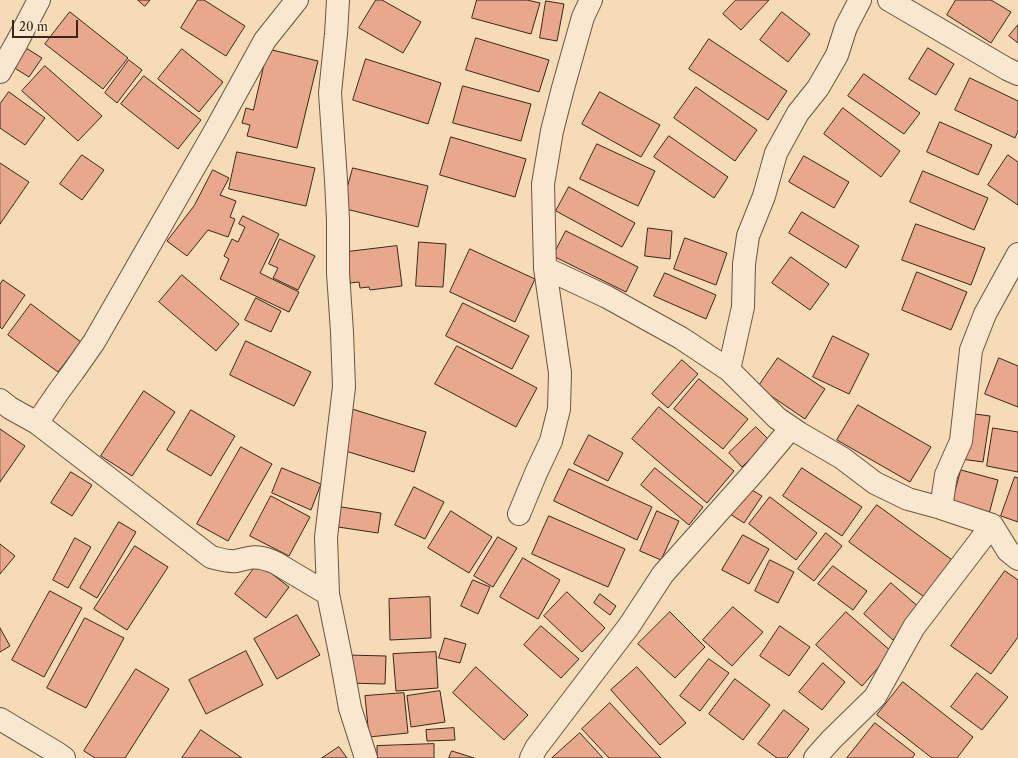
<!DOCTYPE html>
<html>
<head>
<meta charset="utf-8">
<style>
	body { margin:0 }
	#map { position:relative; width:1018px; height:758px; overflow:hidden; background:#f5dcb6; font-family:"Libre Caslon Text",serif }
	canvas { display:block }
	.scale { position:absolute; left:12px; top:20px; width:66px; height:18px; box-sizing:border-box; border:2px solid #3d2617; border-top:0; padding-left:5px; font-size:12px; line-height:14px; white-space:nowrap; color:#3d2617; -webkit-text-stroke:3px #f8e8d0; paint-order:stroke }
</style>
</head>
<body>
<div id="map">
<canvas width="1018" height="758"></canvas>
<div class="scale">20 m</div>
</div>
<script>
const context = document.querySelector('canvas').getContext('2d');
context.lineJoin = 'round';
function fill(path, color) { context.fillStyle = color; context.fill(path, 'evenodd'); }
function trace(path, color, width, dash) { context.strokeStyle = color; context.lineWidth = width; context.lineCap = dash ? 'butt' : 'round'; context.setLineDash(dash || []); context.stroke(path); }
const building = new Path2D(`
	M 138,0 L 150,0 L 145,6 Z
	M 198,0 L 204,0 L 245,26 L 226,56 L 181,28 Z
	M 376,0 L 382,0 L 421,22 L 403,53 L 359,28 Z
	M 477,0 L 527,0 L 540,3 L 531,34 L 472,18 Z
	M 736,0 L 769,0 L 741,30 L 723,14 Z
	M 956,0 L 991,0 L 1011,12 L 991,43 L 947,15 Z
	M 546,1 L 564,4 L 557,41 L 540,38 Z
	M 70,12 L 128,58 L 103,89 L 45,44 Z
	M 782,12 L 810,34 L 788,62 L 760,40 Z
	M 1018,25 L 1018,43 L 1009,36 Z
	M 476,38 L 549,60 L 539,92 L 466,70 Z
	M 709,39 L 787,91 L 768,120 L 689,69 Z
	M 26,48 L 42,58 L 29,77 L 13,67 Z
	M 928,48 L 954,64 L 936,95 L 909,79 Z
	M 182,49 L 223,82 L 199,112 L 158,79 Z
	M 268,49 L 318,61 L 297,148 L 247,136 L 250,125 L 242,123 L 246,108 L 253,110 Z
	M 366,59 L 441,83 L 428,124 L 353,100 Z
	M 129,60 L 142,70 L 117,103 L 105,93 Z
	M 45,66 L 102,116 L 78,141 L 22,91 Z
	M 864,74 L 920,113 L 904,134 L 848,96 Z
	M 144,76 L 201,120 L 178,149 L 121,104 Z
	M 970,78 L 1018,101 L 1018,131 L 1015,138 L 955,110 Z
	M 463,86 L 531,104 L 521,141 L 453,123 Z
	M 696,87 L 757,130 L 735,161 L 674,118 Z
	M 9,92 L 45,118 L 25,145 L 0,128 L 0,104 Z
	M 600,92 L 660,125 L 641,157 L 582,124 Z
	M 843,108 L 900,151 L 881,177 L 824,134 Z
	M 940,122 L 992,145 L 978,175 L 927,152 Z
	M 669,136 L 728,177 L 714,198 L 654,157 Z
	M 451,137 L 526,159 L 515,197 L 440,175 Z
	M 597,144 L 655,171 L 638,206 L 580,179 Z
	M 237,152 L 315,168 L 306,206 L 229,189 Z
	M 82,155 L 104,170 L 82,200 L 60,184 Z
	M 1008,155 L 1018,162 L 1018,205 L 988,185 Z
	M 804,156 L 849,182 L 834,208 L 789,182 Z
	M 0,163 L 29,182 L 0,224 Z
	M 353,168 L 428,186 L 418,227 L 342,208 Z
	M 213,170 L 229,178 L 220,195 L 236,201 L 230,217 L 235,219 L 228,237 L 208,230 L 187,256 L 167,241 L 194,206 Z
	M 923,171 L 988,198 L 974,230 L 910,202 Z
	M 569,187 L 635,223 L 622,247 L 556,211 Z
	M 802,212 L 859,246 L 846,268 L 789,233 Z
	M 243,216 L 279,234 L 260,273 L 299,292 L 289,312 L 220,279 L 229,259 L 224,256 L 232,239 L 238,242 L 245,227 L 239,224 Z
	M 916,224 L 985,248 L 971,285 L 902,260 Z
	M 648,228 L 672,231 L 670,259 L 645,256 Z
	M 566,231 L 638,267 L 626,292 L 553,256 Z
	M 685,238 L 727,253 L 716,285 L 674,269 Z
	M 280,239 L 315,256 L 298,290 L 273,278 L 278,268 L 269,264 Z
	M 419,242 L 446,244 L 443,287 L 416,286 Z
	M 397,246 L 402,286 L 370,290 L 369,287 L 360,288 L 359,282 L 350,283 L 347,252 Z
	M 470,249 L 535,279 L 515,322 L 450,292 Z
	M 791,257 L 829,284 L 810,310 L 772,283 Z
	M 917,272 L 967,292 L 951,330 L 902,310 Z
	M 665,273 L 716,295 L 706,319 L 654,296 Z
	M 182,275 L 239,324 L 216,351 L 159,302 Z
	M 3,280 L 25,295 L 2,329 L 0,327 L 0,285 Z
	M 256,298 L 281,311 L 271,332 L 245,320 Z
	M 463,303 L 529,336 L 512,369 L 446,336 Z
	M 31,304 L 81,342 L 58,372 L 8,335 Z
	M 833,336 L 869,354 L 849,394 L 813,377 Z
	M 246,341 L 311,372 L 294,406 L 230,375 Z
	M 457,346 L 537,388 L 516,427 L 435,384 Z
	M 778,358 L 825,389 L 805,419 L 758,387 Z
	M 999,358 L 1018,366 L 1018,407 L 985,394 Z
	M 682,360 L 698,374 L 668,408 L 652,394 Z
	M 699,379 L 748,419 L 723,449 L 674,409 Z
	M 144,391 L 175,412 L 132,476 L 101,456 Z
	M 858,405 L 931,447 L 910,482 L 837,440 Z
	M 659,407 L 734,471 L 707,503 L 632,439 Z
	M 352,409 L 426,432 L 414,472 L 339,449 Z
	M 191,410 L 235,436 L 211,476 L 167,450 Z
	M 967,413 L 990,416 L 983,462 L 961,459 Z
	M 756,427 L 769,440 L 742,467 L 729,453 Z
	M 993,428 L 1018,432 L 1018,472 L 987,466 Z
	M 0,429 L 25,446 L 0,482 Z
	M 589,435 L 623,453 L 608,481 L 574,464 Z
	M 241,447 L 272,464 L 228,541 L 197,524 Z
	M 282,468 L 321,484 L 311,510 L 272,493 Z
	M 655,468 L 703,507 L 689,525 L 641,485 Z
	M 802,468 L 862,507 L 842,536 L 783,496 Z
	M 569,469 L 652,507 L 637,540 L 554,501 Z
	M 961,470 L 998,480 L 989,514 L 952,504 Z
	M 71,472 L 92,485 L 72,516 L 51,503 Z
	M 1015,477 L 1018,478 L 1018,522 L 1001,516 Z
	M 414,487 L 444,502 L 425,539 L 395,525 Z
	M 747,487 L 762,496 L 744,523 L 730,514 Z
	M 271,496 L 310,517 L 289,556 L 250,536 Z
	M 770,497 L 817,533 L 796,560 L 749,524 Z
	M 877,505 L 955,562 L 927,599 L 849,542 Z
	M 341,507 L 381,513 L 378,533 L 338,527 Z
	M 451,511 L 492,537 L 469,573 L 428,548 Z
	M 657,511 L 679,521 L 661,560 L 640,551 Z
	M 549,516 L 625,549 L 608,587 L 532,554 Z
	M 119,522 L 136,532 L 97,598 L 80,588 Z
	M 826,533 L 842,546 L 814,581 L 798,569 Z
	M 743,535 L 769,549 L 749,584 L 722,570 Z
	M 498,537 L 517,548 L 493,587 L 474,576 Z
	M 75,538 L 91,547 L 68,588 L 53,580 Z
	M 0,544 L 15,556 L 0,574 Z
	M 135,546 L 168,567 L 127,630 L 94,609 Z
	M 523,558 L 560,580 L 538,619 L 500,597 Z
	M 770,560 L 794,572 L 778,603 L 755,591 Z
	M 258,563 L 289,587 L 266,618 L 235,594 Z
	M 833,566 L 867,591 L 853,610 L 818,584 Z
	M 1005,571 L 1018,580 L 1018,637 L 991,674 L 951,646 Z
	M 473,580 L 490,587 L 478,614 L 461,606 Z
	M 891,583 L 921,609 L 893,640 L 864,614 Z
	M 50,591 L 82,608 L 44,677 L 12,660 Z
	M 567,592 L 605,628 L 582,652 L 544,616 Z
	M 600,594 L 616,606 L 610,615 L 594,603 Z
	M 430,597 L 431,638 L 390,640 L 389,599 Z
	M 733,607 L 763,632 L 732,666 L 703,640 Z
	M 670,612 L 705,647 L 675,678 L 638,644 Z
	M 846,612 L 892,652 L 862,686 L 816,645 Z
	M 297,615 L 320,655 L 277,679 L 254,639 Z
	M 85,618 L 124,638 L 86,708 L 47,688 Z
	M 541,626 L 579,659 L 561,678 L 524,645 Z
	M 780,626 L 810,647 L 789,676 L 760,656 Z
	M 0,628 L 10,646 L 0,652 Z
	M 445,638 L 466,644 L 460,663 L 439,658 Z
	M 246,651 L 263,685 L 206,714 L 189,680 Z
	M 436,652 L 438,688 L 396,691 L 393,654 Z
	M 348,655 L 386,656 L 385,684 L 347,683 Z
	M 709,659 L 729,673 L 700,711 L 680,696 Z
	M 823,663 L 845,682 L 822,710 L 799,692 Z
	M 476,667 L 528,715 L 504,740 L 453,693 Z
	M 637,667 L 686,723 L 660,745 L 611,690 Z
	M 136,669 L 169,689 L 125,758 L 95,758 L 84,751 Z
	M 977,673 L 1008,697 L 982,730 L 951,707 Z
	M 735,679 L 770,705 L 743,740 L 709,714 Z
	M 903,682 L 973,737 L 957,758 L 932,758 L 877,715 Z
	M 440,691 L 445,722 L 411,727 L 407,696 Z
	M 404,693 L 408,733 L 369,737 L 365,696 Z
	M 610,703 L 661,758 L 609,758 L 582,729 Z
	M 784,710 L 809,729 L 787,758 L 777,758 L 758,744 Z
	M 875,723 L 915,754 L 912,758 L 847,758 Z
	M 454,728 L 455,740 L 427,741 L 426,730 Z
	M 201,730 L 242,758 L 182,758 Z
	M 580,733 L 603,758 L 552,758 Z
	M 434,744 L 434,758 L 377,758 L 377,746 Z
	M 339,747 L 347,758 L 322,758 Z
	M 452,751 L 474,758 L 449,758 Z`);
fill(building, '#e7a88d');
trace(building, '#3d2617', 1);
const minor = new Path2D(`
	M 338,0 L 336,34 L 330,93 L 336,180 L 338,220 L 338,273 L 342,332 L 344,387 L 326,537 L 328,594 L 341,658 L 350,708 L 366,758
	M 889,0 L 1007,69 L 1018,74
	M 0,72 L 16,44 L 39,0
	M 545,268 L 607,297 L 681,338 L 729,370 L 777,418 L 799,433 L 842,458 L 875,483 L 908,499 L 941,508 L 992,525 L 1008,551 L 1018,559
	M 729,370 L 743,307 L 744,264 L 748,236 L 764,196 L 776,153 L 798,113 L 818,88 L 837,55 L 846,27 L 860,0
	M 0,400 L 10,408 L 37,423 L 59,391 L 73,372 L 94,342 L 215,131 L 265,40 L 297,0
	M 37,423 L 211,557 C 219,559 227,562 236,561 C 240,560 244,559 249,558 C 259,556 267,559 276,563 L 328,594
	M 941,508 L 946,475 L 961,441 L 971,350 L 985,314 L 1018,254
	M 519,514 L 536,473 L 551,441 L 559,409 L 560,373 L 545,268 L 543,184 L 552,131 L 563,88 L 583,17 L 591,0
	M 0,719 L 57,753 L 64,758
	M 531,758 L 536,748 L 629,626 L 663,574 L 755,471 L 791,428
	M 815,758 L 831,740 L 875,697 L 914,627 L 992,525`);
trace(minor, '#6b543f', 24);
trace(minor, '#f8e8d0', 22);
</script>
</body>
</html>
